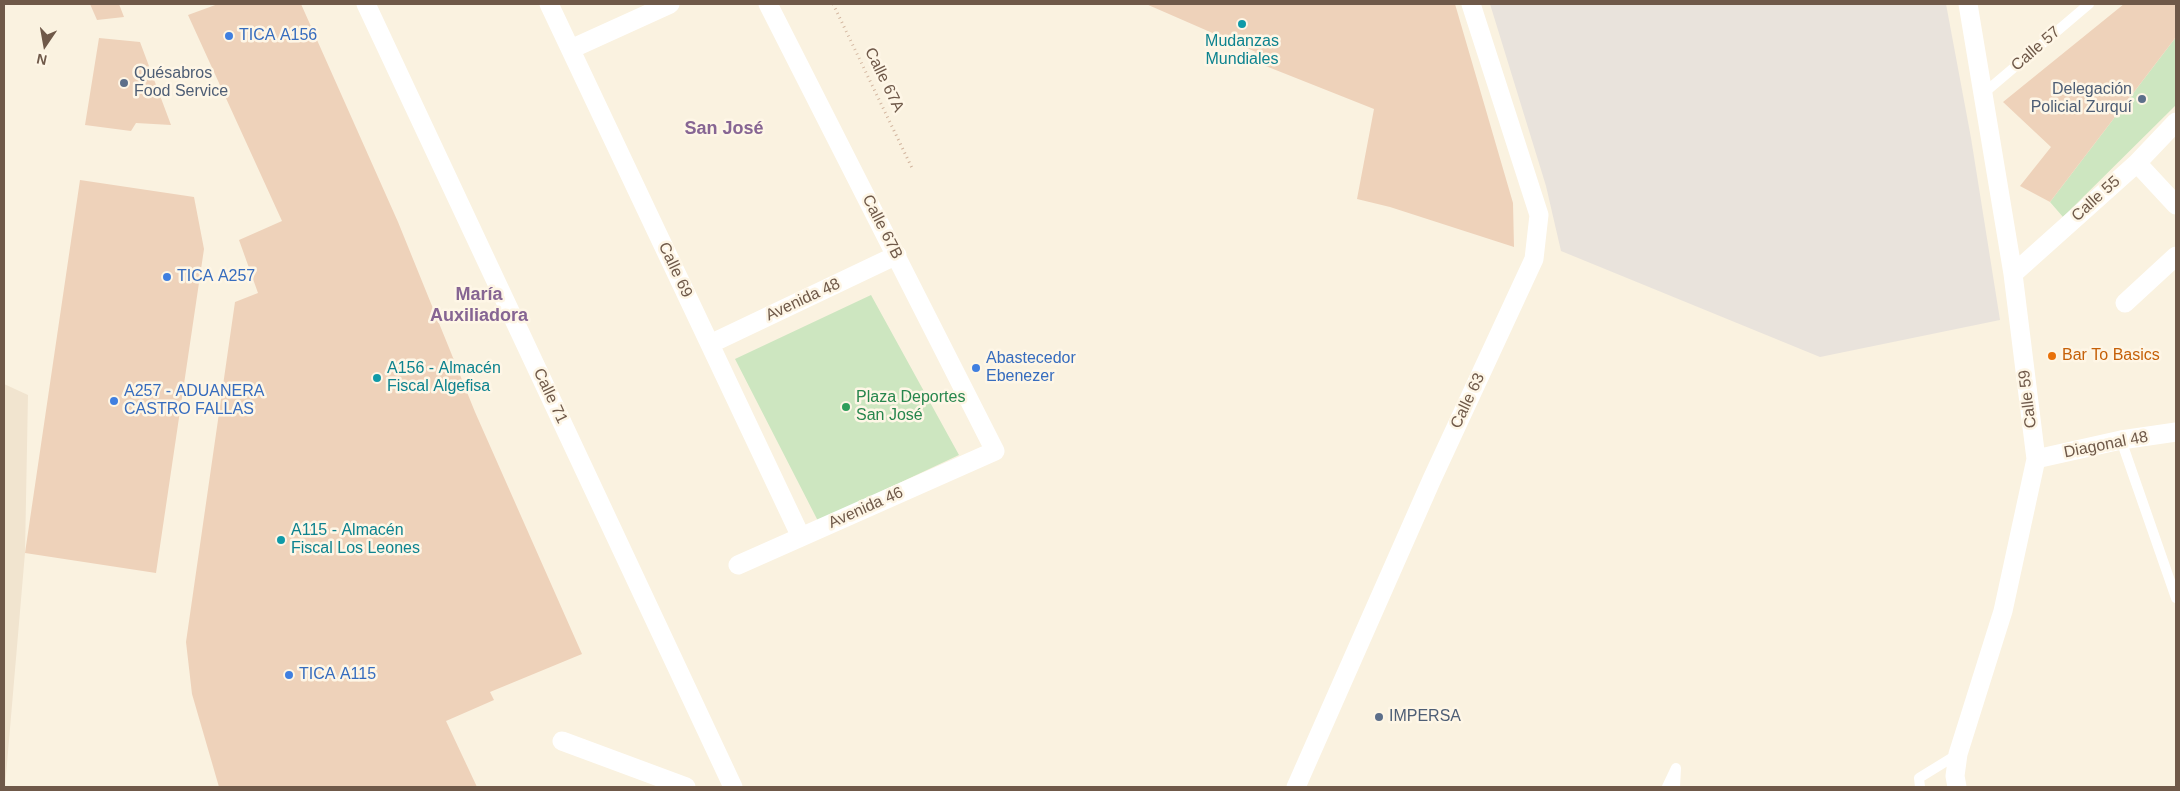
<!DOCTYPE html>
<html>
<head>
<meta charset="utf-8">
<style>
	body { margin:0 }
	#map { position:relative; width:2180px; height:791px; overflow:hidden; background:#faf2e0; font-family:Arial,sans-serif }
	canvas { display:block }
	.frame { position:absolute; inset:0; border:5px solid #6f5949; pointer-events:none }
	.north { position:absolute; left:20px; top:20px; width:50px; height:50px; -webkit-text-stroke:4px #fef6e6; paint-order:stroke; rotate:192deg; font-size:14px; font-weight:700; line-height:20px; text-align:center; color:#6f5949 }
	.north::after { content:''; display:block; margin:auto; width:18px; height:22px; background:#6f5949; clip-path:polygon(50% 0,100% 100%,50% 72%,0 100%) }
</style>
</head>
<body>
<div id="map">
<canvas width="2180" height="791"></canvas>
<div class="frame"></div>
<div class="north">N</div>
</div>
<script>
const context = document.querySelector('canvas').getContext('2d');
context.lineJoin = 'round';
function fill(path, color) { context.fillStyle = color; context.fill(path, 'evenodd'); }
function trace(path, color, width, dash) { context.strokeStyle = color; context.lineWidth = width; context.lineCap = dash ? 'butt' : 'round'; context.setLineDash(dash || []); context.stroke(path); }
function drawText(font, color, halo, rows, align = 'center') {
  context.font = font + ' Arial,sans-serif'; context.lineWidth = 5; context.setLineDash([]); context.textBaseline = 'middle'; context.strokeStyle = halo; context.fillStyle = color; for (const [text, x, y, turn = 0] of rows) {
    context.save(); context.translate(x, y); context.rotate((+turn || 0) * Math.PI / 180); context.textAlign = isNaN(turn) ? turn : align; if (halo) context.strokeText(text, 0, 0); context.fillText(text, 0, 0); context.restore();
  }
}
fill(new Path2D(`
	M 4,384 L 28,395 L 25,553 L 5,787 Z`), '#f1e4cf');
fill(new Path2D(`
	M 1490,4 L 1946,4 L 1971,138 L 2000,320 L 1820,357 L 1561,251 L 1546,186 Z`), '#e9e3dc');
fill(new Path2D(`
	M 2176,37 L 2176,105 L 2063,217 L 2050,202 Z
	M 871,295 L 959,455 L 818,521 L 735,359 Z`), '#cde6c0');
fill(new Path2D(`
	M 90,4 L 119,4 L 124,17 L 97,20 Z
	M 218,4 L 301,4 L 398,222 L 475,412 L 582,654 L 490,692 L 494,700 L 446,721 L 477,787 L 219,787 L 192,694 L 186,642 L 235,302 L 258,293 L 239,240 L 282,221 L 188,15 Z
	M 1146,4 L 1455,4 L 1513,203 L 1514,247 L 1390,207 L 1357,199 L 1374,109 L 1243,57 L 1256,52 Z
	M 2124,4 L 2176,4 L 2176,37 L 2050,202 L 2020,186 L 2051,147 L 2003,102 Z
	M 99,38 L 140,42 L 171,125 L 136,123 L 131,131 L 85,125 Z
	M 80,180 L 194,197 L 204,249 L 156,573 L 25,553 Z`), '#eed2ba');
trace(new Path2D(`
	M 833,4 L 912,168`), '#d2b59e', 3, [1, 4]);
trace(new Path2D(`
	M 1984,93 L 2089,4
	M 2121,440 L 2176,598
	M 1667,787 L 1676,768 L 1675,787
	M 1920,787 L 1919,778 L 1958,754`), '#fff', 10);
trace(new Path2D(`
	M 366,4 L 733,787
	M 549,4 L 801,537
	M 571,49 L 670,4
	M 2137,163 L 2176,205
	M 2013,274 L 2137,163 L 2176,122
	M 2125,303 L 2176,256
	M 710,344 L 897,255
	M 2036,459 L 2121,440 L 2176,432
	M 738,565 L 995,451 L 768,4
	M 562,741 L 686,787
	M 1296,787 L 1432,479 L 1534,259 L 1539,215 L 1471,4
	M 1957,787 L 1955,776 L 1958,754 L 2003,611 L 2036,459 L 2013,274 L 1968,4`), '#fff', 19);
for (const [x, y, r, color] of [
	[1242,24,5,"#0f9aa8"],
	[229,36,5,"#3f7fe0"],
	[124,83,5,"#5c6f8a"],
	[2142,99,5,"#5c6f8a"],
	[167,277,5,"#3f7fe0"],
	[2052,356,5,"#e8710a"],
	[976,368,5,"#3f7fe0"],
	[377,378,5,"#0f9aa8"],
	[114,401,5,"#3f7fe0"],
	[846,407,5,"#2e9e5b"],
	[281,540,5,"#0f9aa8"],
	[289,675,5,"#3f7fe0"],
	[1379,717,5,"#5c6f8a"]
]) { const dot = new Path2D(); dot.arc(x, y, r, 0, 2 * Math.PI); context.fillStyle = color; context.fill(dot); trace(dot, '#fef6e6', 2); }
drawText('16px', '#366cbe', '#fef6e6', [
	["TICA A156",239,36],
	["TICA A257",177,277],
	["Abastecedor",986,359],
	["Ebenezer",986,377],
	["A257 - ADUANERA",124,392],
	["CASTRO FALLAS",124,410],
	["TICA A115",299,675]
], 'left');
drawText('16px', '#0d838f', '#fef6e6', [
	["Mudanzas",1242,42,"center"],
	["Mundiales",1242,60,"center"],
	["A156 - Almacén",387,369],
	["Fiscal Algefisa",387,387],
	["A115 - Almacén",291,531],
	["Fiscal Los Leones",291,549]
], 'left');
drawText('16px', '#6f5949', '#fef6e6', [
	["Calle 57",2036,49,-41],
	["Calle 67A",884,80,64],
	["Calle 55",2096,199,-42],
	["Calle 67B",882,227,63],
	["Calle 69",675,270,65],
	["Avenida 48",803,300,-25],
	["Calle 71",550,396,65],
	["Calle 59",2028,399,-97],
	["Calle 63",1468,401,-65],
	["Diagonal 48",2106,445,-11],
	["Avenida 46",866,508,-24]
]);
drawText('16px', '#4e5e75', '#fef6e6', [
	["Quésabros",134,74],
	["Food Service",134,92],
	["Delegación",2132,90,"right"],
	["Policial Zurquí",2132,108,"right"],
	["IMPERSA",1389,717]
], 'left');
drawText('16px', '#c56008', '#fef6e6', [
	["Bar To Basics",2062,356]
], 'left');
drawText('16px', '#27864d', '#fef6e6', [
	["Plaza Deportes",856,398],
	["San José",856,416]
], 'left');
drawText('bold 18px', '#866593', '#fef6e6', [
	["San José",724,129],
	["María",479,295],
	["Auxiliadora",479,316]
]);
</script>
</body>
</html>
